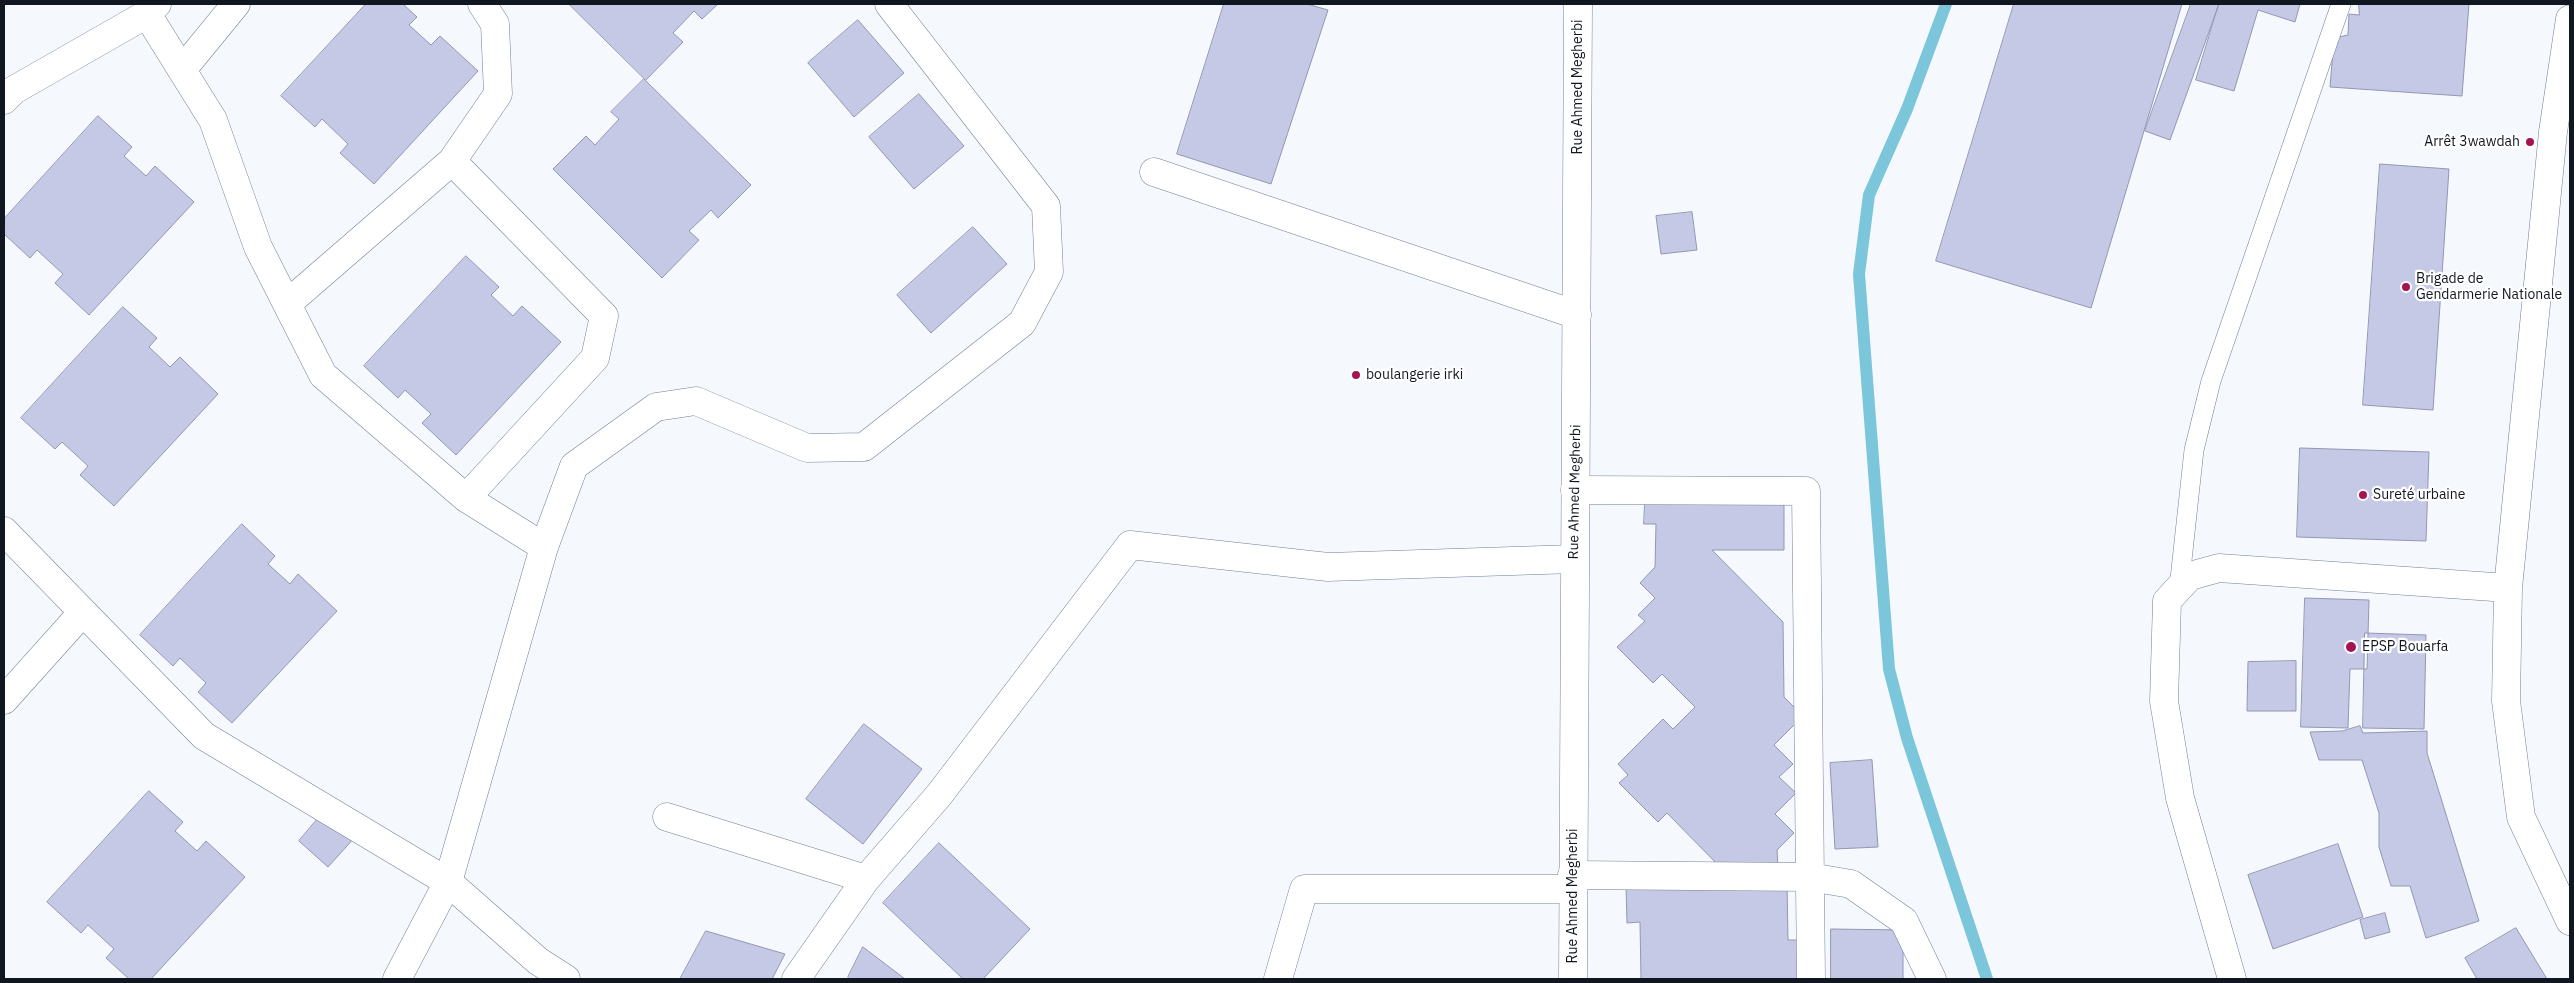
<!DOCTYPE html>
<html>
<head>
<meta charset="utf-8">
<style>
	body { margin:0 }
	#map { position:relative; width:2574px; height:983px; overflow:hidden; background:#f5f9fe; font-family:"IBM Plex Sans",sans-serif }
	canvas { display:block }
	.frame { position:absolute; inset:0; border:5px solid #111720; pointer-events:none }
</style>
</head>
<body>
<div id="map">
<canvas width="2574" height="983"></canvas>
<div class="frame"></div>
</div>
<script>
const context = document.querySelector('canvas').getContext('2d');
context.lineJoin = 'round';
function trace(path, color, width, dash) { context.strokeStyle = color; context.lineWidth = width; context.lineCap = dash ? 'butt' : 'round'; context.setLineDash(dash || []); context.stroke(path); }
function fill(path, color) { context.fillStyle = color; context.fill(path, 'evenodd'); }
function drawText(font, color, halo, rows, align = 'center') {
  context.font = font + ' "IBM Plex Sans",sans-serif'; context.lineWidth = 4.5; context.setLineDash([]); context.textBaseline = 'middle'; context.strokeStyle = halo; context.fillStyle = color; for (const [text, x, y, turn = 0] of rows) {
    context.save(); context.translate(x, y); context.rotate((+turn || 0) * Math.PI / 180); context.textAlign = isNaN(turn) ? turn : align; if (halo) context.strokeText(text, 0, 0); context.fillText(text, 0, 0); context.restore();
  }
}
trace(new Path2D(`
	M 1946,4 L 1907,109 L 1869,195 L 1859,274 L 1889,669 L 1907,738 L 1987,979`), '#7bc6da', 12);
const building = new Path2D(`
	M 366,4 L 403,4 L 417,17 L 409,25 L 431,45 L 440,36 L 478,71 L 374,184 L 340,153 L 348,144 L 322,119 L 315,127 L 281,96 Z
	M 569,4 L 718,4 L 702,19 L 694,11 L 673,33 L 683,42 L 646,80 Z
	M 1224,4 L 1307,4 L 1328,10 L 1271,184 L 1177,154 Z
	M 2014,4 L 2182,4 L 2091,308 L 1936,261 Z
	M 2191,4 L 2219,4 L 2170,140 L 2145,131 Z
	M 2219,4 L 2300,4 L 2295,22 L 2258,10 L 2234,91 L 2196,80 Z
	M 2359,4 L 2469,4 L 2462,96 L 2330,87 L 2334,38 L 2348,35 L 2349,14 L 2359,15 Z
	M 858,20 L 904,73 L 854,117 L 808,63 Z
	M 644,79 L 751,185 L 718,218 L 711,210 L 689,231 L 699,240 L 662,278 L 553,169 L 586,136 L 595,145 L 619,119 L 611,112 Z
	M 919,94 L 964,146 L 914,189 L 869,137 Z
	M 98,116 L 132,147 L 124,156 L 146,176 L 155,166 L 194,202 L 89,315 L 55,283 L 63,274 L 37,250 L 30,258 L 4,234 L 4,219 Z
	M 2380,164 L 2449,169 L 2433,410 L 2363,405 Z
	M 1692,212 L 1697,250 L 1661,254 L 1656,216 Z
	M 973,227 L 1007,264 L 931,333 L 897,295 Z
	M 466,256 L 499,287 L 491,295 L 513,316 L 522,306 L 561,342 L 456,455 L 422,423 L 431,414 L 405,390 L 398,398 L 364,366 Z
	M 123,307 L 157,338 L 149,347 L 170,367 L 180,357 L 218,394 L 114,506 L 80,475 L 88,466 L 62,442 L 55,449 L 21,418 Z
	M 2300,448 L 2429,452 L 2426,541 L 2297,537 Z
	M 1645,503 L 1784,504 L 1784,550 L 1712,550 L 1783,622 L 1784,697 L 1803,716 L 1774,745 L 1793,764 L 1779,777 L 1796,793 L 1775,814 L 1794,833 L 1777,850 L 1778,867 L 1722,869 L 1667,813 L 1658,822 L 1619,783 L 1628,775 L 1618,764 L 1663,719 L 1673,729 L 1695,707 L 1662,674 L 1653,683 L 1617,647 L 1645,621 L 1638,615 L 1655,598 L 1640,583 L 1655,567 L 1656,524 L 1644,524 Z
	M 242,524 L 275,556 L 268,564 L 290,584 L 298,574 L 337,611 L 232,723 L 198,692 L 206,683 L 180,658 L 173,666 L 140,635 Z
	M 2305,598 L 2369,600 L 2367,669 L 2350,669 L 2348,728 L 2301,727 Z
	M 2365,633 L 2426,635 L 2424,729 L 2363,728 Z
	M 2296,661 L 2296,711 L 2247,711 L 2248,662 Z
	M 864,724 L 922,769 L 863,844 L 806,799 Z
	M 2360,726 L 2363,733 L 2427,731 L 2427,753 L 2479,921 L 2426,938 L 2410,886 L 2391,886 L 2379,847 L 2379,813 L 2362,760 L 2319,760 L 2310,732 L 2342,731 Z
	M 1872,760 L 1878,847 L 1835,849 L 1830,763 Z
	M 149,791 L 183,822 L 175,831 L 197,851 L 206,841 L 245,877 L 151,979 L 129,979 L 106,958 L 114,949 L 88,925 L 81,933 L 47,902 Z
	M 326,809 L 356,836 L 328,867 L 299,841 Z
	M 939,843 L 1030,929 L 983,979 L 963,979 L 883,903 Z
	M 2338,844 L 2363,917 L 2273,949 L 2248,875 Z
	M 1787,882 L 1788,940 L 1799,940 L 1800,979 L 1641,979 L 1640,922 L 1627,923 L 1626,885 Z
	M 2385,913 L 2390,932 L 2365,939 L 2360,920 Z
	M 2516,928 L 2547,979 L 2477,979 L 2465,958 Z
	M 1831,929 L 1903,930 L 1903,979 L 1831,979 Z
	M 706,931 L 785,954 L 772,979 L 680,979 Z
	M 863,947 L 905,979 L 849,979 L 848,977 Z`);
fill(building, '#c6c9e6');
trace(building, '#9396b1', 1);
const service = new Path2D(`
	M 2179,588 L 2194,450 L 2211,381 L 2341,4`);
const pedestrian = new Path2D(`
	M 1572,875 L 1810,877`);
const minor = new Path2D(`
	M 147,14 L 213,120 L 258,247 L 323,375 L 466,498 L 544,547
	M 182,70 L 236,4
	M 4,100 L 14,90 L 147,14 L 157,4
	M 452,161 L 604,316 L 595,358 L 466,498
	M 1154,172 L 1577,315
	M 288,303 L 452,161 L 498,94 L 495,24 L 482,4
	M 1575,490 L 1806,491 L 1811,979
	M 4,531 L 204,736 L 448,882 L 538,961 L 566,979
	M 4,700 L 83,612
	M 667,817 L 866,879
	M 1810,877 L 1851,884 L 1904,921 L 1932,979
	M 397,979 L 448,882 L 544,547 L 574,466 L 656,407 L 696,401 L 807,448 L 864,447 L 1022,323 L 1049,272 L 1046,206 L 889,4
	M 796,979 L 866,879 L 939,795 L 1130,545 L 1328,567 L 1574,559
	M 1278,979 L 1304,889 L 1572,889`);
const tertiary = new Path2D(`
	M 2570,19 L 2553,132 L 2508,588 L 2506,701 L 2521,817 L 2570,921
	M 2232,979 L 2180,798 L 2164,701 L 2167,601 L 2190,576 L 2219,568 L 2508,588`);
const secondary = new Path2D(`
	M 1573,979 L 1578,4`);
trace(service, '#718097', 20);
trace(pedestrian, '#718097', 29);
trace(minor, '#718097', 29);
trace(tertiary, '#718097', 29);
trace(secondary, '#718097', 29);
trace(service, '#fff', 19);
trace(pedestrian, '#fff', 28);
trace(minor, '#fff', 28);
trace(tertiary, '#fff', 28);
trace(secondary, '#fff', 28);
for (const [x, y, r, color] of [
	[2530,142,5,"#a51351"],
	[2406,287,5,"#a51351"],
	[1356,375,5,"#a51351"],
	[2363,495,5,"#a51351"],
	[2351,647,6,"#a51351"]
]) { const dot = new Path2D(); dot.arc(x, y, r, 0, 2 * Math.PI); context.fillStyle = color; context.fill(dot); trace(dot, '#fff', 2); }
drawText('14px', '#111720', '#fff', [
	["Rue Ahmed Megherbi",1578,87,-90],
	["Rue Ahmed Megherbi",1575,492,-89],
	["Rue Ahmed Megherbi",1573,896,-90]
]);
drawText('14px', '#111720', '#fff', [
	["Arrêt 3wawdah",2520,142,"right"],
	["Brigade de",2416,279],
	["Gendarmerie Nationale",2416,295],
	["boulangerie irki",1366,375],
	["Sureté urbaine",2373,495],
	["EPSP Bouarfa",2362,647]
], 'left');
</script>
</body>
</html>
